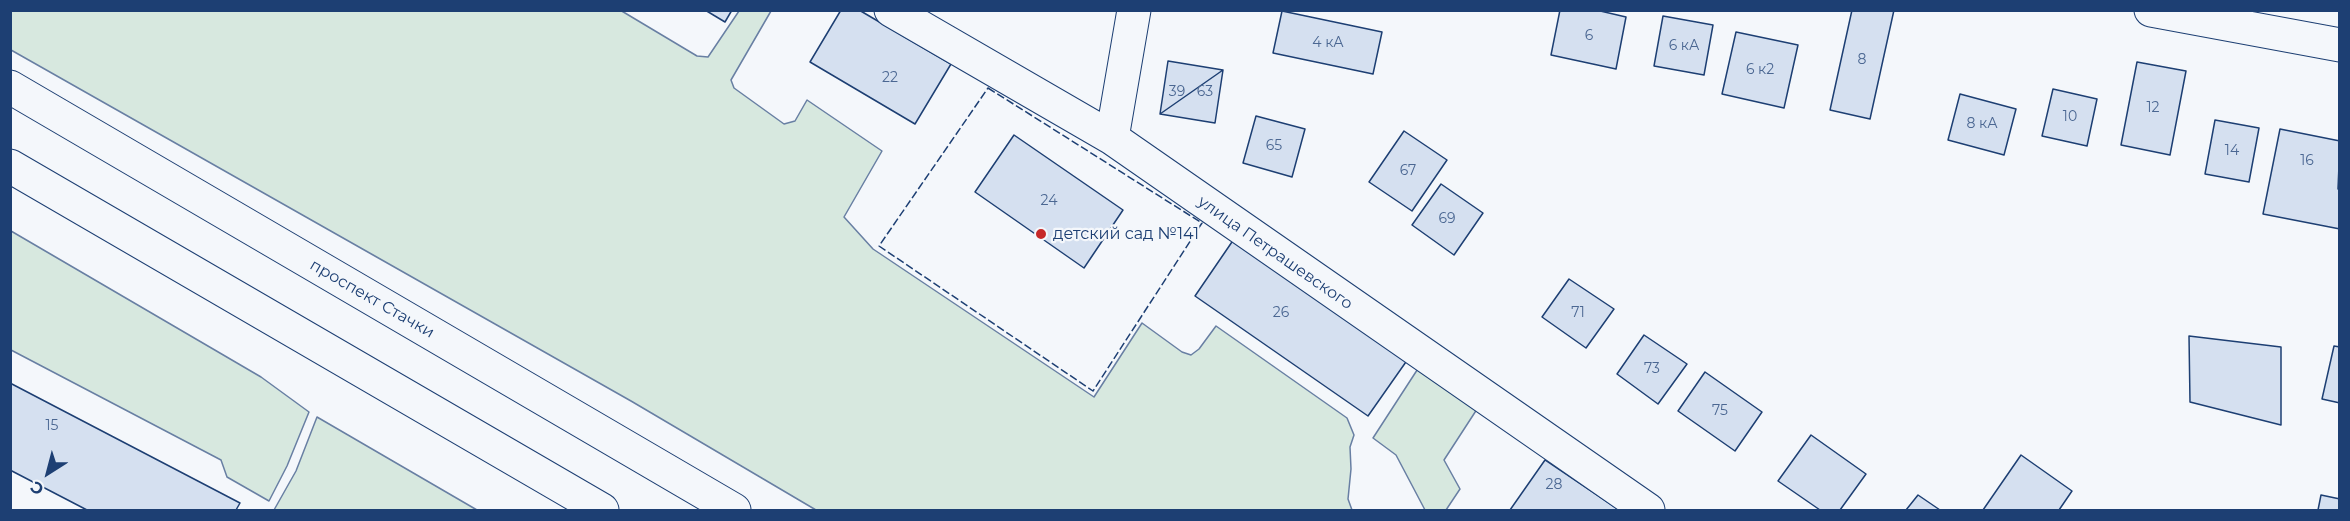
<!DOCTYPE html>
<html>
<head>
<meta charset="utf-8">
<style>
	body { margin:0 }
	#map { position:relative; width:2350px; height:521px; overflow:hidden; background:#f4f7fb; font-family:Montserrat,sans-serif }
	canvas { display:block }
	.frame { position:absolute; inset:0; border:12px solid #1d3f73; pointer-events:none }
	.north { position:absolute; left:18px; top:443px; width:60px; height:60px; -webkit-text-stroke:4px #f4f7fb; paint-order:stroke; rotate:216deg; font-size:16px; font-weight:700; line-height:24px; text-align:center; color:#1d3f73 }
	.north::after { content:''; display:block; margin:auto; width:21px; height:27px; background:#1d3f73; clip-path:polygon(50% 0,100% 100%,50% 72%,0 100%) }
</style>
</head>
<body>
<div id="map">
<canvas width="2350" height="521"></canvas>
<div class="frame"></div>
<div class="north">С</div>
</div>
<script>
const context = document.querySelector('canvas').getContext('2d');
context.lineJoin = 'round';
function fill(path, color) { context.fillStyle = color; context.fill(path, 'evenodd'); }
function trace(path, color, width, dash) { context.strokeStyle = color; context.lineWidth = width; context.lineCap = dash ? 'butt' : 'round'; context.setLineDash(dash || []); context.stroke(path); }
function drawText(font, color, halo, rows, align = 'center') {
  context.font = font + ' Montserrat,sans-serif'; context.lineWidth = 4.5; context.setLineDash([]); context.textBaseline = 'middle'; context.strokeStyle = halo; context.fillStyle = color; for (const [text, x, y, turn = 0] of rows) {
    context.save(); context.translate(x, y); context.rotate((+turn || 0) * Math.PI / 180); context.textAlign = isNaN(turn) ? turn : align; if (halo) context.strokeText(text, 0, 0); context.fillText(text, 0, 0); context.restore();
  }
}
const green = new Path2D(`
	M 620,10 L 697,56 L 708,57 L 739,11 L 771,11 L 731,80 L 734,88 L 784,124 L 795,121 L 807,100 L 882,151 L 844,217 L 873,249 L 1094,397 L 1142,323 L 1182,352 L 1191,355 L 1199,349 L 1216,326 L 1347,418 L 1354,435 L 1350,447 L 1351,469 L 1348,499 L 1352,510 L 816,510 L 631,401 L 11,50 L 11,11 Z
	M 11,231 L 261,377 L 309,412 L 287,466 L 269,501 L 227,477 L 221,460 L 11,350 Z
	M 1421,364 L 1481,403 L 1444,460 L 1460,489 L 1446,510 L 1425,510 L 1396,455 L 1373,438 Z
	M 317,417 L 477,510 L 274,510 L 296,471 Z`);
fill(green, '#d7e8df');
trace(green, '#687fa3', 1.5);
const building = new Path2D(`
	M 705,10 L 732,10 L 725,22 Z
	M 841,10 L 859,10 L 951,64 L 915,124 L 810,62 Z
	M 1560,10 L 1596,10 L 1626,17 L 1616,69 L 1551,55 Z
	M 1852,10 L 1894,10 L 1870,119 L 1830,110 Z
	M 1282,11 L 1382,32 L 1373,74 L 1273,53 Z
	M 1663,16 L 1713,25 L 1704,75 L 1654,66 Z
	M 1736,32 L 1798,45 L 1784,108 L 1722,94 Z
	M 1168,61 L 1223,70 L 1160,114 Z
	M 2137,62 L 2186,71 L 2170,155 L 2121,145 Z
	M 1223,70 L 1215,123 L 1160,114 Z
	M 2053,89 L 2097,99 L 2087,146 L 2042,136 Z
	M 1960,94 L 2016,109 L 2004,155 L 1948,140 Z
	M 1256,116 L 1305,129 L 1292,177 L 1243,163 Z
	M 2215,120 L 2259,128 L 2249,182 L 2205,174 Z
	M 2280,129 L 2340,141 L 2338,189 L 2340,189 L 2340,229 L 2263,214 Z
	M 1404,131 L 1447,160 L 1412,211 L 1369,182 Z
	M 1014,135 L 1123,210 L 1084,268 L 975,192 Z
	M 1441,184 L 1483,213 L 1454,255 L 1412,225 Z
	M 1234,239 L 1408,359 L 1368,416 L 1195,296 Z
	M 1569,279 L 1614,309 L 1586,348 L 1542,317 Z
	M 1644,335 L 1687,364 L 1658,404 L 1617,374 Z
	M 2189,336 L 2281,347 L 2281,425 L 2190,402 Z
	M 2334,346 L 2340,347 L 2340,403 L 2322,399 Z
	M 1705,372 L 1762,412 L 1735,451 L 1678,411 Z
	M 10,383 L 240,503 L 236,510 L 87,510 L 10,470 Z
	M 1811,435 L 1866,474 L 1840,510 L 1820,510 L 1778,481 Z
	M 2021,455 L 2072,491 L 2059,510 L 1983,510 Z
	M 1545,460 L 1619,510 L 1510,510 Z
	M 1918,495 L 1940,510 L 1906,510 Z
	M 2321,495 L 2340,499 L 2340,510 L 2318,510 Z`);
fill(building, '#d5e0f0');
trace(building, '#1d3f73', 1.5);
const street = new Path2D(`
	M 891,10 L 1112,138 L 1648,510
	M 2151,10 L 2340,45
	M 1112,138 L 1134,10`);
const primary = new Path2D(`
	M 10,87 L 734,510
	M 10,166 L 602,510`);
trace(street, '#1d3f73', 35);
trace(primary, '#1d3f73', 35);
trace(street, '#f4f7fb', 33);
trace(primary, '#f4f7fb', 33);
trace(new Path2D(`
	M 988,88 L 1202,223 L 1093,391 L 879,246 Z`), '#1d3f73', 1.5, [8, 3]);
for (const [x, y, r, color] of [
	[1041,234,6,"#c62828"]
]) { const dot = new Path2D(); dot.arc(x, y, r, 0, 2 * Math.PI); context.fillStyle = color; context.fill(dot); trace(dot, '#f4f7fb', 2); }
drawText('14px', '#4b6792', null, [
	["6",1589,36],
	["4 кА",1328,43],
	["6 кА",1684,46],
	["8",1862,60],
	["6 к2",1760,70],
	["22",890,78],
	["39",1177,92],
	["63",1205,92],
	["12",2153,108],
	["10",2070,117],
	["8 кА",1982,124],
	["65",1274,146],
	["14",2232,151],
	["16",2307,161],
	["67",1408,171],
	["24",1049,201],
	["69",1447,219],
	["26",1281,313],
	["71",1578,313],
	["73",1652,369],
	["75",1720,411],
	["15",52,426],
	["28",1554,485]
]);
drawText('16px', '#1d3f73', '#f4f7fb', [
	["детский сад №141",1053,234]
], 'left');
drawText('16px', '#1d3f73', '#f4f7fb', [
	["улица Петрашевского",1275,253,35],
	["проспект Стачки",372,299,30]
]);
</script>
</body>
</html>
